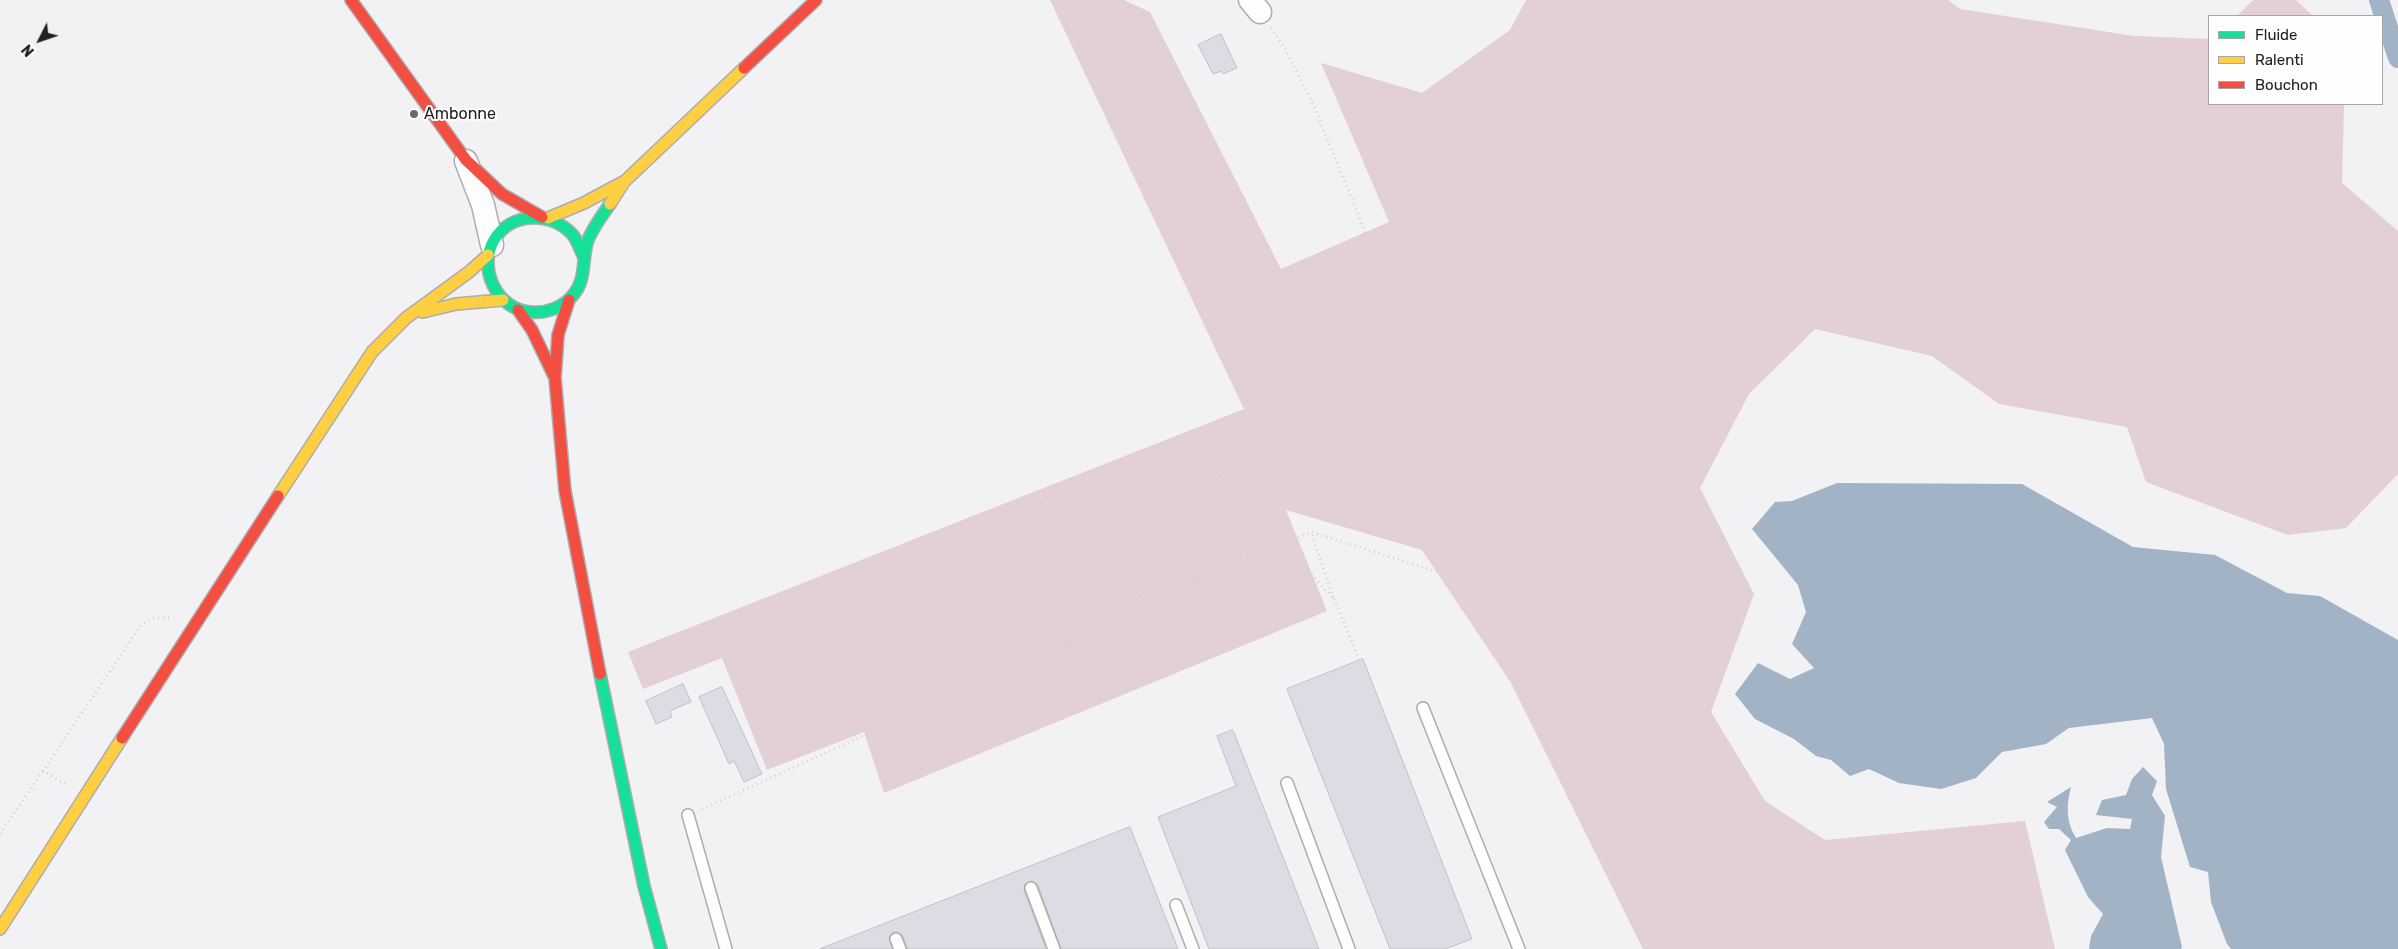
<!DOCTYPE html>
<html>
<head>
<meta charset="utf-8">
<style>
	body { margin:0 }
	#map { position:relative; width:2398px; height:949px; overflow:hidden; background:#f2f1f3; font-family:Rubik,sans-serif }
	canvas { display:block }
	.legend { position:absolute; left:2208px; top:15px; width:175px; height:90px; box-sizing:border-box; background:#fefeff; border:1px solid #a6a6a7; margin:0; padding:6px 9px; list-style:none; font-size:15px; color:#212122 }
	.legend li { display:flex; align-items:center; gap:10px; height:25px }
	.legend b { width:25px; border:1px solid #a6a6a7 }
	.north { position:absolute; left:15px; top:15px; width:50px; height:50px; -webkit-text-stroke:4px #fefeff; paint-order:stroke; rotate:229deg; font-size:14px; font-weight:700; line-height:20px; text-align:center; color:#212122 }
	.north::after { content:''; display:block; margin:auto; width:18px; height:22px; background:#212122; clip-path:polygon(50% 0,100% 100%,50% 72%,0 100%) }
</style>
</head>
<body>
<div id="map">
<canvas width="2398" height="949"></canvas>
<ul class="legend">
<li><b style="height:6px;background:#16e098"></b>Fluide</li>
<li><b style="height:6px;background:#ffcf43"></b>Ralenti</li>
<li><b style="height:6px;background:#f24e42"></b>Bouchon</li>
</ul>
<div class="north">N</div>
</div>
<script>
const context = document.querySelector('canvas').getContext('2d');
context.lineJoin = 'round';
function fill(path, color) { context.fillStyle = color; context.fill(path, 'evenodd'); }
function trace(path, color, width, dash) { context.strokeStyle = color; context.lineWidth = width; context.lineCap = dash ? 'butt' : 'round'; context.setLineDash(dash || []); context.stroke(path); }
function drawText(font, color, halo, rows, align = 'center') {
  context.font = font + ' Rubik,sans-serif'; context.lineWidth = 4; context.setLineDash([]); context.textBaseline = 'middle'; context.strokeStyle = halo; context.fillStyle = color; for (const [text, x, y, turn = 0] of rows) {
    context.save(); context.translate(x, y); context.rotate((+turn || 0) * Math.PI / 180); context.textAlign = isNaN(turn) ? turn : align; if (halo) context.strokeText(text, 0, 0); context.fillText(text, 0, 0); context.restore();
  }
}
fill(new Path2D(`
	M 1050,0 L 1124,0 L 1150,12 L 1281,269 L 1389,222 L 1321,63 L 1422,93 L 1510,30 L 1526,0 L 1948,0 L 1960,9 L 2134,36 L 2209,39 L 2209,104 L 2344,104 L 2342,183 L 2398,231 L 2398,474 L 2346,528 L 2288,535 L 2146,482 L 2127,427 L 1999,404 L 1932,356 L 1815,329 L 1749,394 L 1700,488 L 1754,594 L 1711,712 L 1765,801 L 1825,840 L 2025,821 L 2055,949 L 1643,949 L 1511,683 L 1422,550 L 1286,510 L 1327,611 L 884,793 L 864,732 L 767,770 L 722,658 L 643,689 L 628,652 L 1244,409 Z
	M 2253,0 L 2296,0 L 2313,16 L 2237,16 Z`), '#e2cfd8');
fill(new Path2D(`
	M 1837,483 L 2022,484 L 2133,547 L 2215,555 L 2287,593 L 2320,596 L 2398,640 L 2398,949 L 2231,949 L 2227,944 L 2211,902 L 2208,872 L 2190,867 L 2166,789 L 2164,744 L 2152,718 L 2069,728 L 2046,744 L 2002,752 L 1976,778 L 1941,789 L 1899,783 L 1869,769 L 1850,776 L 1831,760 L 1816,756 L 1794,739 L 1755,719 L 1735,694 L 1758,663 L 1790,679 L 1814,668 L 1792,644 L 1806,612 L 1798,585 L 1752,529 L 1775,502 L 1792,501 Z
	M 2143,767 L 2157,781 L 2152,795 L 2165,816 L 2161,857 L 2182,947 L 2181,949 L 2089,949 L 2091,936 L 2103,914 L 2088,897 L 2065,850 L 2071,840 L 2059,829 L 2049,829 L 2044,822 L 2057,807 L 2047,802 L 2071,787 C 2066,806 2066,822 2076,838 L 2107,828 L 2130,829 L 2132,819 L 2096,815 L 2102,800 L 2126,795 L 2132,779 Z`), '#a3b3c6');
trace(new Path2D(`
	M 2379,0 L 2398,58`), '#a3b3c6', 20);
const building = new Path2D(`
	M 1221,34 L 1237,68 L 1223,74 L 1222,71 L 1213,74 L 1198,45 Z
	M 1363,659 L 1472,939 L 1445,949 L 1390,949 L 1287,689 Z
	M 683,684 L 691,702 L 670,711 L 672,717 L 656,724 L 646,701 Z
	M 722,687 L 762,774 L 744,782 L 734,761 L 729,764 L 699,697 Z
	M 1233,730 L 1255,786 L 1319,949 L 1209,949 L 1158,817 L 1236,786 L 1217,736 Z
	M 1130,827 L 1178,949 L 1061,949 L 1038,885 L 1032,881 L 1025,884 L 1024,890 L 1046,949 L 907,949 L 903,936 L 897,932 L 893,932 L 889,937 L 892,949 L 820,949 Z`);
fill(building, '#dbdce4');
trace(building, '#c2c1c3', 1);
const lane = new Path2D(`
	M 1423,708 L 1519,949
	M 1287,783 L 1349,949
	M 688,815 L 726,949
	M 1031,888 L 1054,949
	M 1176,905 L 1193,949
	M 896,939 L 900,949`);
const street = new Path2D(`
	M 1250,0 L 1260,12
	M 466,161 L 483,205 L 492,245`);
const fast = new Path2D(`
	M 584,257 C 580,250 577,239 572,234 C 550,211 511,212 494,240 C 477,269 498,310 530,312 C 546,314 564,307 574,294 C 586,279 582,261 587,243 C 591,230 602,216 610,204
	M 600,674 L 644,886 L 661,949`);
const slow = new Path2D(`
	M 610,204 L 624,182 L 744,68
	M 548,218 L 584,203 L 623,182
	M 423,312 L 456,304 L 503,300
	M 278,496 L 372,352 L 406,318 L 469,272 L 488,255
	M 0,929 L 122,738`);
const jam = new Path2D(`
	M 351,0 L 466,160 L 502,194 L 542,217
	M 744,68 L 816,0
	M 569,300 L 558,335 L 555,378 L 565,491 L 600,674
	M 518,310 L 532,330 L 554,376
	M 122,738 L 278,496`);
trace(lane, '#adacae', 14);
trace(street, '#adacae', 25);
trace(fast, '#adacae', 14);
trace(slow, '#adacae', 14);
trace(jam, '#adacae', 14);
trace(new Path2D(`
	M 1271,28 L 1284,47 L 1313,104 L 1514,596 L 1689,949
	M 1334,599 L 1360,661
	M 868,733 L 922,770 L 927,707 L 978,745 L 956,693 L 1021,728 L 1004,672 L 1066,709 L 1064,644 L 1136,684 L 1040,501 L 1150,605 L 1110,478 L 1198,583 L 1138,461 L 1244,562 L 1186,440 L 1334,599 L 1311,532
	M 65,784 L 43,771 L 141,625 L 155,618 L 172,618
	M 702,809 L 1311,532 L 1514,596
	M 0,834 L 43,771`), '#d2d2d3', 3, [1, 4]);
trace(lane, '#fdfdfd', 11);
trace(street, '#fdfdfd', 22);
trace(fast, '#16e098', 11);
trace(slow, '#ffcf43', 11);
trace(jam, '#f24e42', 11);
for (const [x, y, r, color] of [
	[414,114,5,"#6a6a6b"]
]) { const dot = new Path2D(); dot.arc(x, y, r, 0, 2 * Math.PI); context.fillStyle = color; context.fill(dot); trace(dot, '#fefeff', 2); }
drawText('16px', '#212122', '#fefeff', [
	["Ambonne",424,114]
], 'left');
</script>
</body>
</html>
